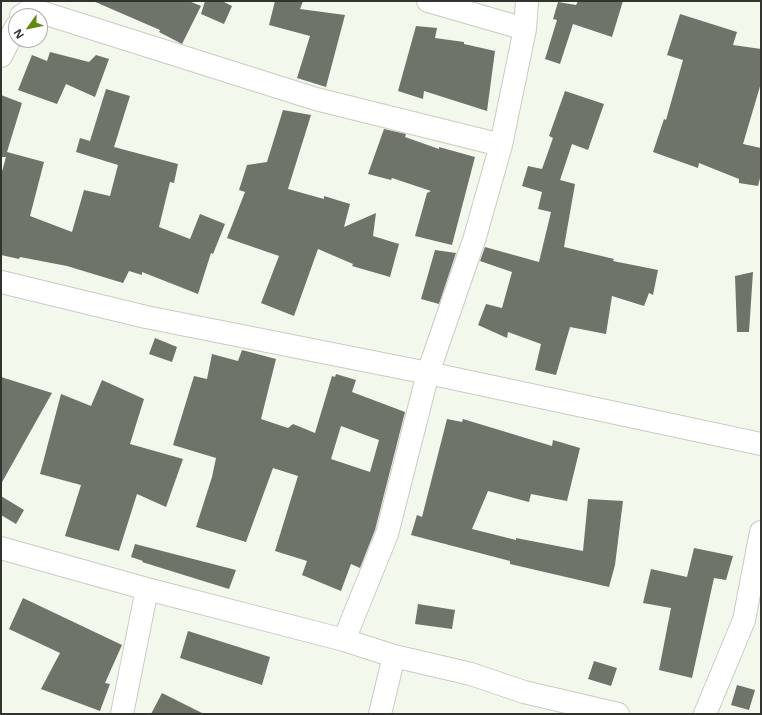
<!DOCTYPE html>
<html>
<head>
<meta charset="utf-8">
<style>
	body { margin:0 }
	#map { position:relative; width:762px; height:715px; overflow:hidden; background:#f2f8ec; font-family:"Open Sans",sans-serif }
	canvas { display:block }
	.frame { position:absolute; inset:0; border:2px solid #30332e; pointer-events:none }
	.north { position:absolute; left:8px; top:8px; width:40px; height:40px; box-sizing:border-box; background:#fff; border:1px solid #acadab; border-radius:50%; rotate:237deg; font-size:11px; font-weight:700; line-height:16px; text-align:center; color:#30332e }
	.north::after { content:''; display:block; margin:auto; width:14px; height:18px; background:#608812; clip-path:polygon(50% 0,100% 100%,50% 72%,0 100%) }
</style>
</head>
<body>
<div id="map">
<canvas width="762" height="715"></canvas>
<div class="frame"></div>
<div class="north">N</div>
</div>
<script>
const context = document.querySelector('canvas').getContext('2d');
context.lineJoin = 'round';
function fill(path, color) { context.fillStyle = color; context.fill(path, 'evenodd'); }
function trace(path, color, width, dash) { context.strokeStyle = color; context.lineWidth = width; context.lineCap = dash ? 'butt' : 'round'; context.setLineDash(dash || []); context.stroke(path); }
fill(new Path2D(`
	M 93,1 L 189,1 L 201,6 L 182,44 L 159,32 L 160,30 Z
	M 205,1 L 222,1 L 232,6 L 224,24 L 201,14 Z
	M 275,1 L 303,1 L 300,9 L 345,15 L 326,87 L 297,78 L 310,36 L 269,25 Z
	M 578,1 L 623,1 L 612,37 L 573,24 L 560,64 L 545,59 L 557,20 L 553,19 L 558,2 L 576,5 Z
	M 680,14 L 737,32 L 733,45 L 761,49 L 761,83 L 743,144 L 761,148 L 761,174 L 758,186 L 739,183 L 739,179 L 699,163 L 698,168 L 653,152 L 664,119 L 666,120 L 683,60 L 667,55 Z
	M 416,26 L 437,28 L 435,38 L 464,42 L 464,44 L 495,51 L 487,111 L 424,91 L 423,99 L 398,91 Z
	M 50,52 L 89,62 L 96,55 L 109,59 L 95,97 L 66,84 L 57,104 L 18,90 L 32,55 L 47,61 Z
	M 106,89 L 130,96 L 114,147 L 178,164 L 174,183 L 170,182 L 159,227 L 190,239 L 200,214 L 225,224 L 213,254 L 211,253 L 198,294 L 142,272 L 142,275 L 129,271 L 123,283 L 67,266 L 20,257 L 19,259 L 1,255 L 1,175 L 6,157 L 1,157 L 1,95 L 22,103 L 7,152 L 44,162 L 30,216 L 72,232 L 84,190 L 110,196 L 118,165 L 76,152 L 80,138 L 90,141 Z
	M 565,91 L 604,104 L 588,150 L 572,144 L 560,180 L 575,184 L 564,247 L 614,259 L 613,261 L 658,270 L 653,295 L 649,293 L 644,306 L 612,296 L 606,334 L 570,327 L 556,375 L 535,370 L 541,344 L 508,332 L 507,338 L 478,325 L 486,304 L 502,308 L 512,272 L 480,261 L 485,247 L 539,262 L 551,212 L 538,209 L 542,192 L 522,186 L 528,166 L 542,169 L 553,138 L 549,136 Z
	M 283,110 L 311,115 L 288,189 L 324,199 L 324,196 L 350,204 L 344,227 L 376,213 L 373,236 L 399,244 L 390,277 L 352,266 L 353,264 L 318,249 L 294,316 L 261,303 L 279,256 L 227,238 L 245,192 L 239,190 L 247,165 L 267,162 Z
	M 384,129 L 406,134 L 405,137 L 439,149 L 439,147 L 475,157 L 452,245 L 415,236 L 427,193 L 431,191 L 392,178 L 391,180 L 368,174 Z
	M 435,250 L 456,253 L 439,304 L 421,299 Z
	M 753,272 L 749,332 L 737,332 L 735,276 Z
	M 155,338 L 177,347 L 172,362 L 149,354 Z
	M 242,350 L 276,359 L 261,419 L 288,428 L 293,424 L 315,433 L 332,376 L 335,377 L 336,374 L 356,380 L 352,392 L 405,412 L 375,530 L 360,568 L 351,564 L 341,591 L 302,575 L 307,561 L 275,551 L 298,476 L 273,468 L 246,542 L 196,527 L 212,477 L 216,458 L 173,445 L 194,376 L 207,379 L 212,354 L 238,361 ZM 341,426 L 379,440 L 370,472 L 331,459 Z
	M 1,377 L 52,393 L 1,484 Z
	M 102,380 L 144,399 L 130,444 L 183,459 L 166,507 L 137,494 L 119,551 L 65,536 L 81,485 L 40,474 L 61,394 L 91,406 Z
	M 447,419 L 462,422 L 463,419 L 552,446 L 553,440 L 580,448 L 567,501 L 531,494 L 529,502 L 488,491 L 472,529 L 516,540 L 516,538 L 583,551 L 588,499 L 623,501 L 615,565 L 609,587 L 510,564 L 510,561 L 411,535 L 417,515 L 422,517 Z
	M 1,496 L 24,510 L 16,524 L 1,515 Z
	M 135,544 L 236,570 L 229,589 L 142,562 L 143,561 L 131,557 Z
	M 694,548 L 733,556 L 726,580 L 714,578 L 692,678 L 659,670 L 671,608 L 643,603 L 651,569 L 687,577 Z
	M 23,598 L 122,645 L 105,683 L 110,684 L 100,711 L 41,689 L 60,653 L 9,629 Z
	M 418,604 L 455,610 L 452,629 L 415,624 Z
	M 188,631 L 270,657 L 262,685 L 180,658 Z
	M 594,661 L 617,668 L 611,686 L 588,679 Z
	M 737,685 L 755,690 L 749,710 L 731,705 Z
	M 162,693 L 204,714 L 151,714 Z`), '#6f746a');
const minor = new Path2D(`
	M 428,1 L 525,29
	M 21,16 L 31,9 L 316,99 L 501,145
	M 1,56 L 16,27
	M 1,282 L 146,317 L 428,373 L 761,444
	M 1,548 L 147,589 L 344,640 L 394,656 L 471,674 L 524,692 L 618,714
	M 344,640 L 387,534 L 428,373 L 475,237 L 501,145 L 525,29 L 527,1
	M 122,714 L 147,589
	M 380,714 L 394,656
	M 705,714 L 744,620 L 761,532`);
trace(minor, '#c7cdc1', 24);
trace(minor, '#fff', 22);
</script>
</body>
</html>
